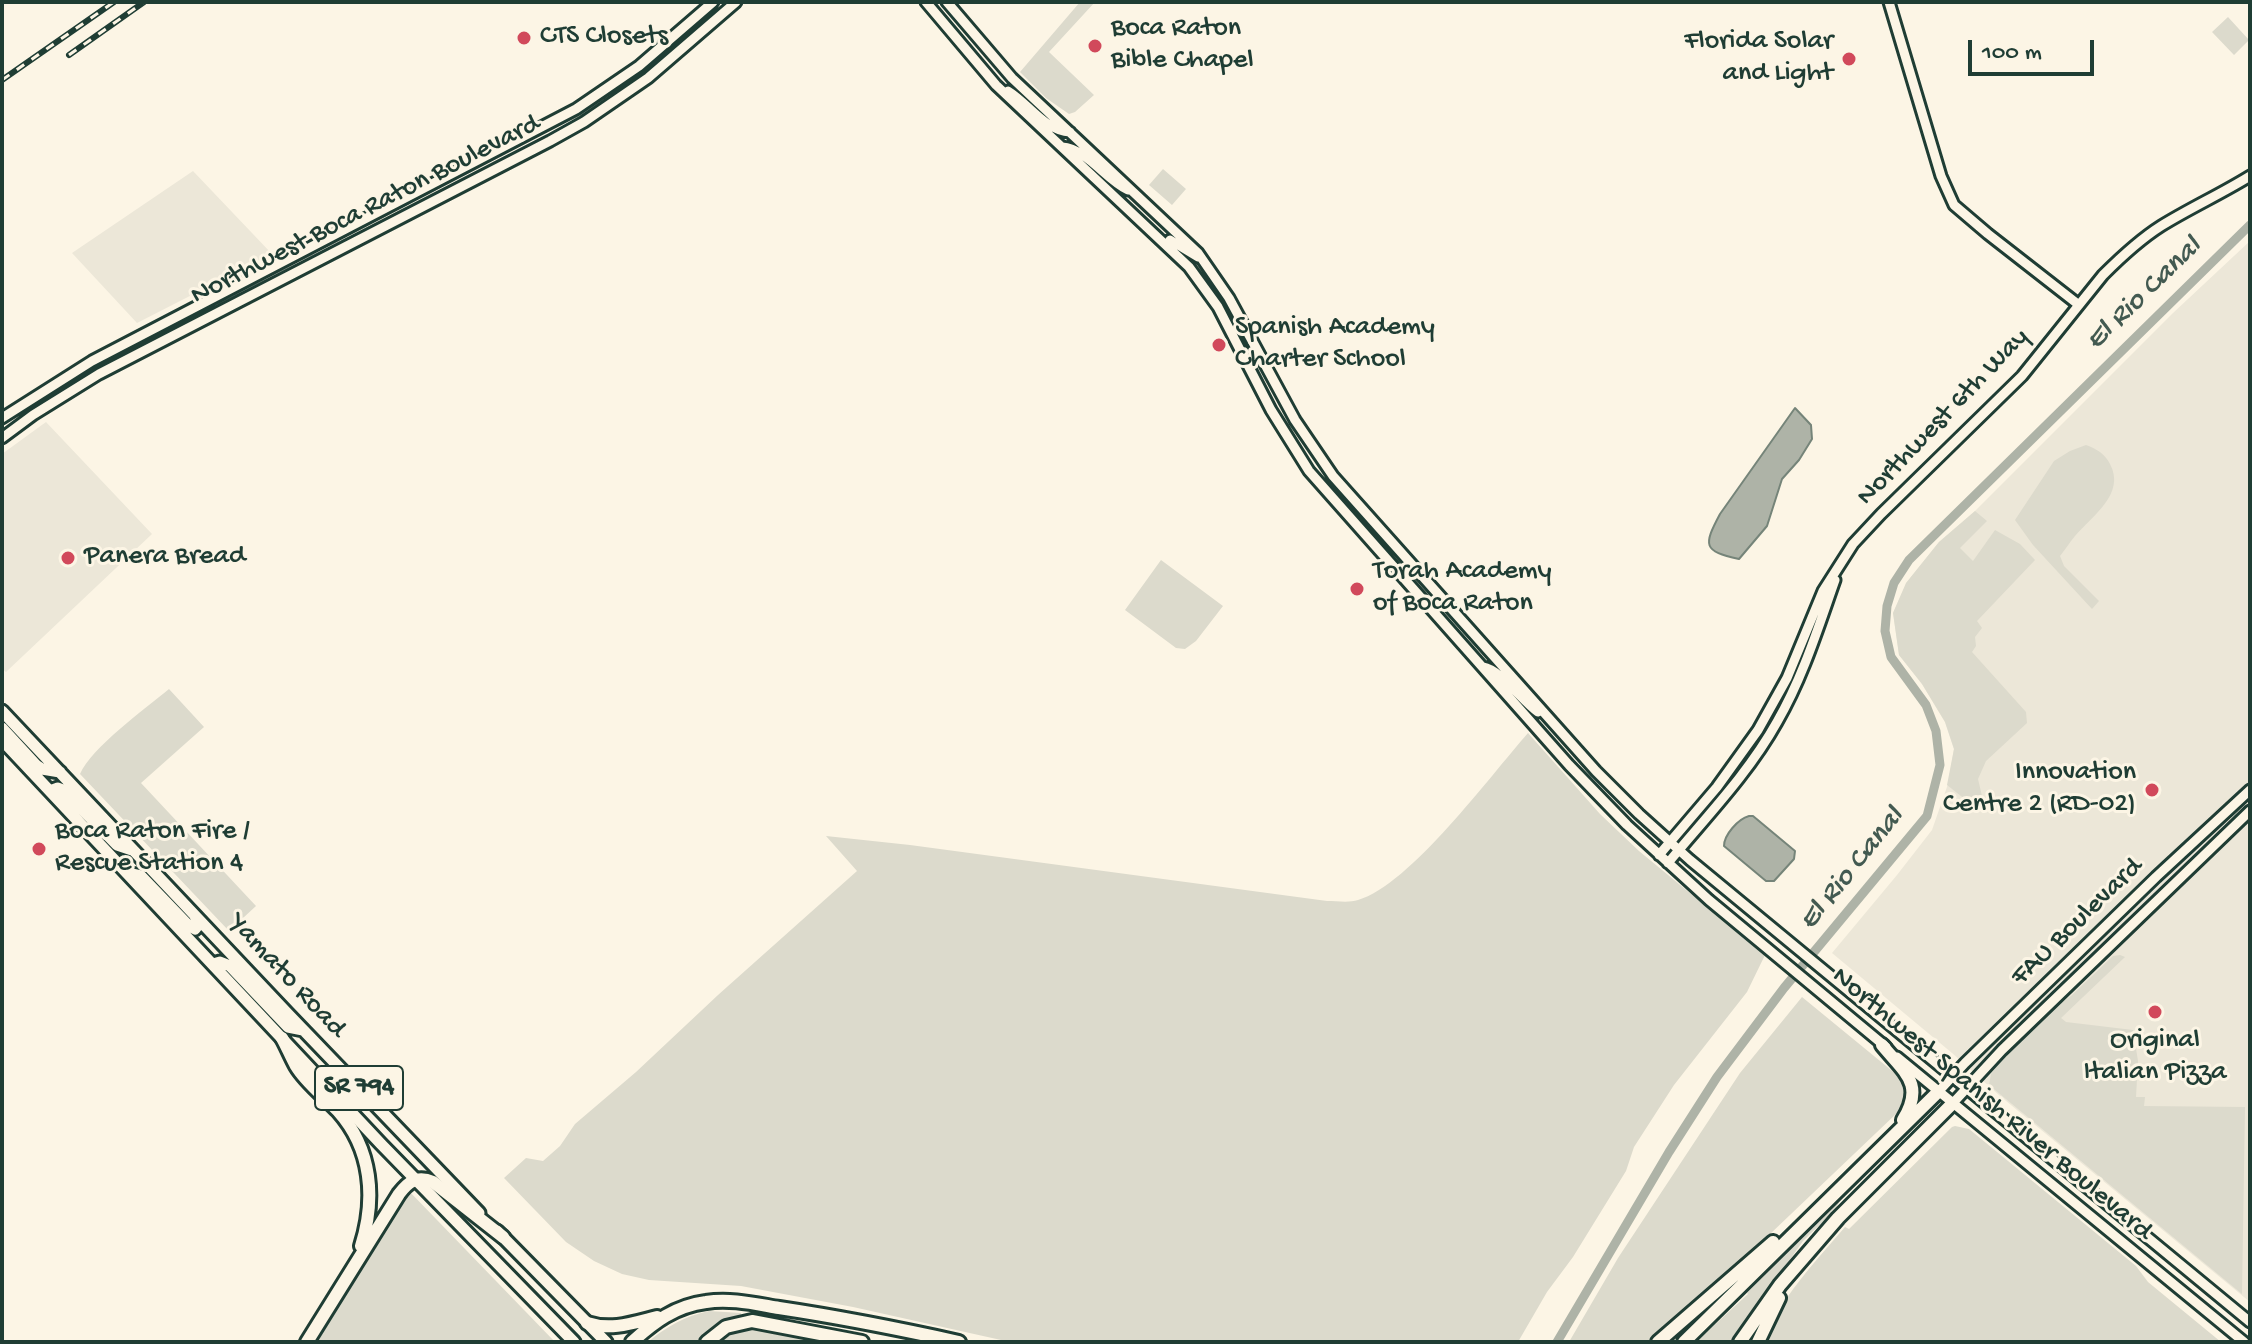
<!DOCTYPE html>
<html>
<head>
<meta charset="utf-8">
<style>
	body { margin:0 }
	#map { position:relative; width:2252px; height:1344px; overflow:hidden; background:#fcf5e5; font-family:"Gochi Hand",sans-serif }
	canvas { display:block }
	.frame { position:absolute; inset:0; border:4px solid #1f3d34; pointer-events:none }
	.scale { position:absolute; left:1968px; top:40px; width:126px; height:36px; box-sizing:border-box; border:4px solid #1f3d34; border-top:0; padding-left:10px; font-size:24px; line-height:28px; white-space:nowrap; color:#1f3d34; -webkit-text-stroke:6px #fcf5e5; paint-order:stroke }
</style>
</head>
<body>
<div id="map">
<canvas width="2252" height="1344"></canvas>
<div class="frame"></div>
<div class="scale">100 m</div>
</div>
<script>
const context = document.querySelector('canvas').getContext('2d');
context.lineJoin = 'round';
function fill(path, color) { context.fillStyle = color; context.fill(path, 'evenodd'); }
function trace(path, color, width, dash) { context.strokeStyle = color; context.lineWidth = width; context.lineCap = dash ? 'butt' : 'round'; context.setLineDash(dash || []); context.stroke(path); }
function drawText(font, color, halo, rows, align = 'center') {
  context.font = font + ' "Gochi Hand",sans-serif'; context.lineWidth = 6; context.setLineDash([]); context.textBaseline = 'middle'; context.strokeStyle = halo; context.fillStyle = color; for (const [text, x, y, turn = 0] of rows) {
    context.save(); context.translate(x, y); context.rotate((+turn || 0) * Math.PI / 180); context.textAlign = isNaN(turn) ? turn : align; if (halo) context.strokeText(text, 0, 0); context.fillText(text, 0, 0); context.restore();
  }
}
fill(new Path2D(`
	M 193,171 L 272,254 L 137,323 L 72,253 Z
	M 2250,241 L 2250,1302 L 2000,1096 L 1952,1053 L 1832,953 L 1897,875 L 1932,830 L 1948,784 L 1954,749 L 1945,722 L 1922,684 L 1899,655 L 1893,613 L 1907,582 L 1939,542 L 1975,511 L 2173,313 Z
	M 46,422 L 152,534 L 6,672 L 2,669 L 2,454 Z`), '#ece7d8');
fill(new Path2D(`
	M 1080,2 L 1095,2 L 1049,52 L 1094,95 L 1075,112 L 1069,114 L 1046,98 L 1020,72 Z
	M 2228,17 L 2249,40 L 2234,55 L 2212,32 Z
	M 1163,169 L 1186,189 L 1172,205 L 1149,185 Z
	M 2086,445 C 2097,449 2105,454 2110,464 C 2126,494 2092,516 2075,536 C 2069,543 2065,550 2060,556 L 2064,566 L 2099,601 L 2092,609 L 2033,545 L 2015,520 L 2054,461 L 2070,451 Z
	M 1975,511 L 1987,521 L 1960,548 L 1973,561 L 1995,530 L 2020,544 L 2035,560 L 1977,621 L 1982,628 L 1975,637 L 1976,646 L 1972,652 L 2026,712 L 2027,723 L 1986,761 L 1978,779 L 1982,796 L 1966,800 L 1947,785 L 1954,749 L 1945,722 L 1922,684 L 1899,655 L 1893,613 L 1906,583 L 1939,542 Z
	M 1161,560 L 1223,606 L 1196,641 L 1185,649 L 1176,648 L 1125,610 Z
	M 169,689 L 204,727 L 141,783 L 256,906 L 229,931 L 80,774 C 91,748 145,709 169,689 Z
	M 1528,733 L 1600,814 L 1639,851 L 1765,955 L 1747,992 L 1674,1085 L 1634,1147 L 1626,1171 L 1573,1257 L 1547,1292 L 1518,1342 L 1010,1342 L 853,1307 L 741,1286 L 649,1280 L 622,1274 L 594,1261 L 566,1242 L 504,1178 L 526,1158 L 543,1161 L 560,1146 L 575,1124 L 636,1072 L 718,995 L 857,871 L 826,836 L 910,845 L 1327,901 C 1337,901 1349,903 1358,900 C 1410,885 1490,776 1528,733 Z
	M 2120,955 L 2125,957 L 2061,1018 L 2066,1022 L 2133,1030 L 2138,1061 L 2136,1097 L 2145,1097 L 2144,1106 L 2245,1107 L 2242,1294 L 1989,1085 L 1991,1074 L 2010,1051 L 2054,1008 L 2071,996 L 2113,956 Z
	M 1802,997 L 1902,1079 L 1907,1099 L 1900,1115 L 1897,1113 L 1705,1296 L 1647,1342 L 1569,1342 L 1618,1258 L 1740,1073 Z
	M 1955,1126 L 1969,1129 L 2136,1266 L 2148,1282 L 2221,1342 L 1762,1342 C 1781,1298 1814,1263 1845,1227 L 1849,1229 L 1952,1127 Z
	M 408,1190 L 555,1342 L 310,1342 Z
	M 1845,1191 L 1835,1210 L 1803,1241 L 1732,1342 L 1696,1342 L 1748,1294 L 1747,1293 Z
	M 709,1311 L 741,1313 L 741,1317 L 718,1325 L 700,1342 L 648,1342 C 666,1327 685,1316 709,1311 Z
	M 746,1326 L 840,1342 L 714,1342 L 731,1330 Z`), '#dcdacc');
const water = new Path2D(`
	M 1795,408 L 1811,425 L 1812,439 L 1799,460 L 1782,479 L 1767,526 L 1739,559 C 1703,551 1703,546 1720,514 Z
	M 1749,816 L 1753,816 L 1795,851 L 1794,859 L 1774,881 L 1766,881 L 1724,846 C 1724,835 1738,819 1749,816 Z`);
fill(water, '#aeb3a7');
trace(water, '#758479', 2);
trace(new Path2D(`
	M 1557,1342 L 1669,1152 L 1717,1077 L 1784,988 L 1927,816 L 1940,765 L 1936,731 L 1926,705 L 1891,657 L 1885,631 L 1887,606 L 1894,583 L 1909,560 L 2250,225`), '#aeb3a7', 9);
const secondary = new Path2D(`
	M 926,2 L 996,85 L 1189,267 L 1218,307 L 1271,410 L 1309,471 L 1569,765 L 1627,825 L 1709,900 L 1886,1047
	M 947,2 L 1012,78 L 1198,253 L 1229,298 L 1295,420 L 1333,476 L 1596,771 L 1639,814 L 1690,860 L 2250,1322
	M 1889,2 L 1941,176 L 1954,205 L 1988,234 L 2079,305
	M 1008,91 C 1028,103 1045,131 1070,132
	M 1062,147 C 1087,149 1105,179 1128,190
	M 1170,240 L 1198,257
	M 2,418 L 92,361 L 576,109 L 639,66 L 713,2
	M 2,438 L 33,415 L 99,374 L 550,141 L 584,122 L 648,78 L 736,2
	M 1483,667 C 1501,670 1521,700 1538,712
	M 1659,855 L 1717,787 L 1758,730 L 1787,678 L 1823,591 L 1853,544 L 1881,514 L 2022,376 L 2103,275 C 2121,257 2139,240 2161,226 C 2190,208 2221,194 2250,176
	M 1668,863 C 1706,817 1748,774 1777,722 C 1803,677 1818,628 1835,580
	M 1897,1057 L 2244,1342
	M 1939,1091 L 1965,1063 L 2156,877 L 2250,790
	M 1953,1103 L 2002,1050 L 2250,811`);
const primary = new Path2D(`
	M 2,711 L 288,1014 L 479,1213
	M 2,728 L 36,765 L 42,769 L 60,772
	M 2,740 L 381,1144 L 574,1342
	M 50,791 L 58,788 L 63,790 L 117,845 L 132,850
	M 127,873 L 141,876 L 188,925 L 195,929 L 199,924 L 195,916
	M 213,964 L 220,962 L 230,966 L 288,1027 L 303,1030
	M 497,1231 L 606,1342`);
const highway = new Path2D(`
	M 282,1038 C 287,1047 291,1057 296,1066 C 306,1083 325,1097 338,1111 C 372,1149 376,1199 361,1246
	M 1882,1045 C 1905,1073 1925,1084 1903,1120
	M 587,1323 C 611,1331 633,1323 657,1317
	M 307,1342 L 399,1194 C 408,1182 417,1175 433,1182 L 503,1237
	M 632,1342 C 654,1322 675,1306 706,1302 C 730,1298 755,1304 779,1308 C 839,1317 900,1329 959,1342
	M 707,1342 L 726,1327 L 752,1321 L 862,1342
	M 1658,1342 L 1773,1242
	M 1684,1342 L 1939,1091
	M 1740,1342 L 1780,1285 L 1838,1218 L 1953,1103
	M 1758,1342 L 1779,1298`);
trace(secondary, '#1f3d34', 15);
trace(primary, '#1f3d34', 17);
trace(highway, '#1f3d34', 18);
trace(secondary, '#fcf5e5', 9);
trace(primary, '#fcf5e5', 11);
trace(highway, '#fcf5e5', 12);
const rail = new Path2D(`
	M 69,55 L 144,2
	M 2,80 L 114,2`);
trace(rail, '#1f3d34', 6);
trace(rail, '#fcf5e5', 3, [9]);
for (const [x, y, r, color] of [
	[524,38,8,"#d1495b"],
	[1095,46,8,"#d1495b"],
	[1849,59,8,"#d1495b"],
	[1219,345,8,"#d1495b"],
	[68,558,8,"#d1495b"],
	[1357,589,8,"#d1495b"],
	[2152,790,8,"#d1495b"],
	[39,849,8,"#d1495b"],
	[2155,1012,8,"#d1495b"]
]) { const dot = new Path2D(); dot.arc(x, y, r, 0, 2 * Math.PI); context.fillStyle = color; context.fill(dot); trace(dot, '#fcf5e5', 3); }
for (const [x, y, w] of [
	[359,1088,88]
]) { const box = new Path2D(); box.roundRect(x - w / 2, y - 22, w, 44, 6); context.fillStyle = '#fcf5e5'; context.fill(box); trace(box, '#1f3d34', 2); }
drawText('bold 26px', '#1f3d34', null, [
	["SR 794",359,1088]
]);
drawText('28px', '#1f3d34', '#fcf5e5', [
	["Boca Raton",1111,30],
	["Bible Chapel",1111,62],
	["CTS Closets",540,38],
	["Florida Solar",1833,43,"right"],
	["and Light",1833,75,"right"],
	["Spanish Academy",1235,329],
	["Charter School",1235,361],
	["Panera Bread",84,558],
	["Torah Academy",1373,573],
	["of Boca Raton",1373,605],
	["Innovation",2136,774,"right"],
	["Centre 2 (RD-02)",2136,806,"right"],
	["Boca Raton Fire /",55,833],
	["Rescue Station 4",55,865],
	["Original",2155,1042,"center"],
	["Italian Pizza",2155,1074,"center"]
], 'left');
drawText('28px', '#1f3d34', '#fcf5e5', [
	["Northwest Boca Raton Boulevard",366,211,-27],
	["Northwest 6th Way",1944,418,-46],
	["FAU Boulevard",2078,923,-44],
	["Yamato Road",286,977,47],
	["Northwest Spanish River Boulevard",1991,1105,40]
]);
drawText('italic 30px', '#435a51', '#fcf5e5', [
	["El Rio Canal",2145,295,-44],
	["El Rio Canal",1853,870,-51]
]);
</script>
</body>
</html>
